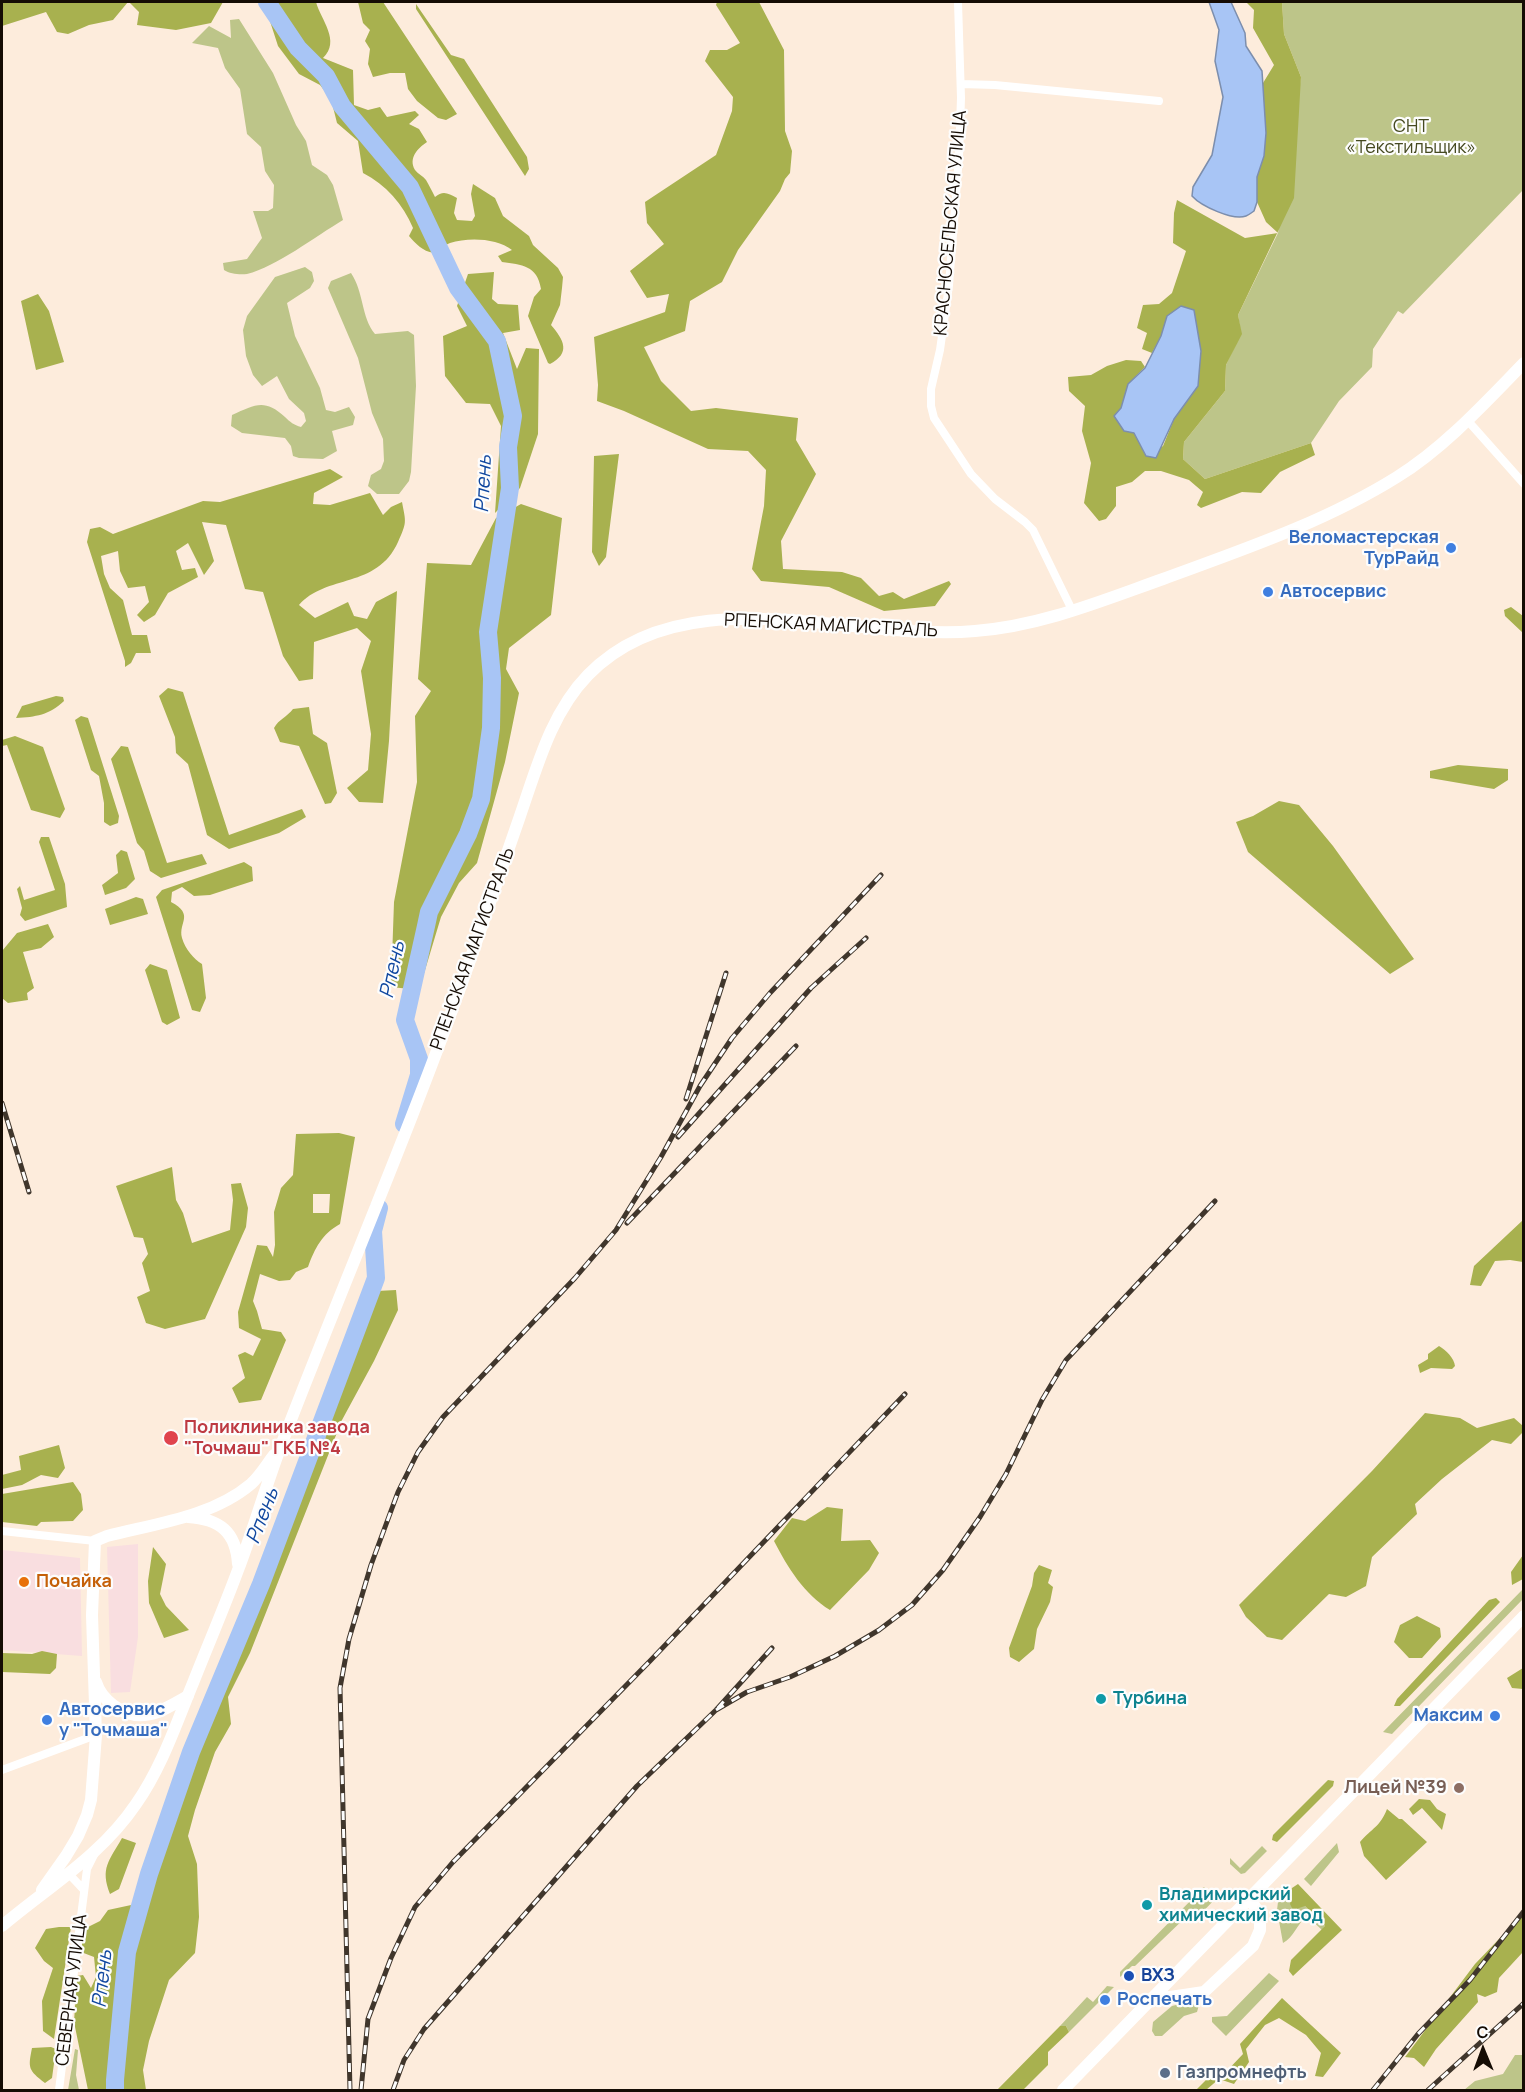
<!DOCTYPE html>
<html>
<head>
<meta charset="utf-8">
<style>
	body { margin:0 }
	#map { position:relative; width:1525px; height:2092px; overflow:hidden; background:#fdecdc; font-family:Manrope,sans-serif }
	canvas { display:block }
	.frame { position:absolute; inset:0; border:3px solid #150c04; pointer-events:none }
	.north { position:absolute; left:1453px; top:2020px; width:60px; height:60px; -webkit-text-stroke:4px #fdfdfd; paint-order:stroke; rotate:359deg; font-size:16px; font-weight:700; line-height:24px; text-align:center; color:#150c04 }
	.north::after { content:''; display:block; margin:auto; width:21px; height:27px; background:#150c04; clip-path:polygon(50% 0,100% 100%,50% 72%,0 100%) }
</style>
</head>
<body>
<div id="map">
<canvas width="1525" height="2092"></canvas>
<div class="frame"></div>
<div class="north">С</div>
</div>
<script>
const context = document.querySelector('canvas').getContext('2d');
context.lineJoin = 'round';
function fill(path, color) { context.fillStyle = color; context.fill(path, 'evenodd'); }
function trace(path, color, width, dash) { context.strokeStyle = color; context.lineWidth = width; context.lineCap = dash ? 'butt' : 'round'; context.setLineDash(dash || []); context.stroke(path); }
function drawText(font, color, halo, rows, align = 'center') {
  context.font = font + ' Manrope,sans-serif'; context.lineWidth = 4.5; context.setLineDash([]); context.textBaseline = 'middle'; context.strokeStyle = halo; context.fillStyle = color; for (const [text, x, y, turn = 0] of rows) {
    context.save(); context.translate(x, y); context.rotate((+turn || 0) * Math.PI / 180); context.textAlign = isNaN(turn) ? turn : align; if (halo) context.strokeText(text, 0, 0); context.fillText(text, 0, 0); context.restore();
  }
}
fill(new Path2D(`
	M 138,1544 L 138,1637 L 130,1692 L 111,1693 L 107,1547 Z
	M 2,1550 L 80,1558 L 82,1656 L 2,1650 Z`), '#f9dee0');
fill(new Path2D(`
	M 1282,2 L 1523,2 L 1523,190 L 1403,314 L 1398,311 L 1373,349 L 1372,367 L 1339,401 L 1311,443 L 1205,479 L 1183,459 L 1184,442 L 1225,391 L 1226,365 L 1241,334 L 1238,315 L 1278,233 L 1301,77 L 1284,34 Z
	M 239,19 L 273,73 L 296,125 L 306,141 L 312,165 L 327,175 L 333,185 L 343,220 C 316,236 276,267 247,274 C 240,275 230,274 224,270 L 223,263 L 247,259 L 262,238 L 253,211 L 268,211 L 273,208 L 274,185 L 265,171 L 261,147 L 247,134 L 240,89 L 225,68 L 218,48 L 192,43 L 209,26 L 231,38 L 230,20 Z
	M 305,267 L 312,272 L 314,281 L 310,288 L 287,303 L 295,336 L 320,388 L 326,410 L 335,412 L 349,407 L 355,417 L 353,425 L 332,431 L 337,451 L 323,459 L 299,458 L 293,456 L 291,446 L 285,438 L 242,433 L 231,426 L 232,415 C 255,405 264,398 285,417 C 290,422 294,425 301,427 L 306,421 L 304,413 L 289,399 L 277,376 L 262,386 L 253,375 L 246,356 L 243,330 L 247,316 L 275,277 Z
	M 351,273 C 364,292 361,317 375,334 L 408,331 L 414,335 L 416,386 L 411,472 L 409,481 L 399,494 L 377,494 L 368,486 L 371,475 L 381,469 L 384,461 L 383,439 L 372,413 L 358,358 L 328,288 L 331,281 Z
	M 1523,1589 L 1523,1599 L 1392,1734 L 1383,1732 Z
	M 1337,1843 L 1339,1852 L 1311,1886 L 1304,1879 Z
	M 1262,1846 L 1267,1851 L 1245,1873 L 1241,1874 L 1230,1864 L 1230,1858 L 1240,1868 Z
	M 1204,1887 L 1216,1898 L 1194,1921 L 1188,1915 L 1135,1966 L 1132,1966 L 1120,1977 L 1120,1972 Z
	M 1292,1888 L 1290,1904 L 1304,1905 L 1325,1926 L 1322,1930 L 1307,1916 C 1297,1924 1294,1937 1283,1943 L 1277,1910 L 1278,1902 Z
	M 1269,1973 L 1279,1981 L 1226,2036 L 1212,2022 L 1212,2017 L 1227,2016 Z
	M 1107,1986 L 1114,1987 L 1069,2032 L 1066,2026 L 1060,2026 L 1087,1997 L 1093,2002 Z
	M 1184,2003 L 1199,2005 L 1197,2012 L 1184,2016 L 1162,2036 L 1155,2036 L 1152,2031 L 1153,2022 L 1172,2006 Z
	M 75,2049 L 78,2050 L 76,2075 L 79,2090 L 68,2090 Z
	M 1515,2055 L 1523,2055 L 1523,2090 L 1464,2090 L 1475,2081 L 1503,2074 Z`), '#bdc589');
fill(new Path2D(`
	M 2,2 L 128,2 L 113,20 L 89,25 L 68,34 L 57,32 L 46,12 L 2,26 Z
	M 129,2 L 223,2 L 211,23 L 176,30 L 137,25 L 139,12 Z
	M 258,2 L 316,2 C 321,20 341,41 323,58 L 353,70 L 354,105 L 368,110 L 380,107 L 387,117 L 415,111 L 419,115 L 409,124 L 419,129 L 427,142 C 418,148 408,158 415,170 C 418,174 423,176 426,180 C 429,185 432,191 435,197 C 443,190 448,193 457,198 L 454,213 L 457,220 L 472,221 L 475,216 L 471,194 L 473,184 L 495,198 L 503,216 L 529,236 L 533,245 L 558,268 L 563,277 L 562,288 L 560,305 L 551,325 C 564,340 571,353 550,364 L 548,363 L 528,316 L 534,297 L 541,289 C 537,265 522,265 502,262 L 498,256 L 512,250 C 497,238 468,237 450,243 C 444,245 439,250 434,253 C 422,251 416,244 409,236 L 413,228 C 403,204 386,185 363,173 L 358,141 L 337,123 L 331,99 L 320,85 L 299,74 L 278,46 L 267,12 Z
	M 358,2 L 383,2 L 457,114 L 446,120 L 438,118 L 417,101 L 408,89 L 405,73 L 390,73 L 373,77 L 368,64 L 370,49 L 365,41 L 370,30 L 363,23 Z
	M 717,2 L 759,2 L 784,50 L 785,131 L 792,151 L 790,173 L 785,179 L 780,191 L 738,250 L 722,282 L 690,301 L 685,331 L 644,347 L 661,381 L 691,411 L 716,408 L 798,418 L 796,440 L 816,474 L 781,541 L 783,569 L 842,572 L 861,578 L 879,596 L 893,592 L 904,599 L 949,581 L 951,584 L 935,606 L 884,611 L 829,587 L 761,581 L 752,569 L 764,506 L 766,470 L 748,451 L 708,449 L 624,411 L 597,401 L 598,385 L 594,337 L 665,312 L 669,294 L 647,298 L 630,271 L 664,244 L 647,223 L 645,202 L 716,155 L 732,111 L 733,97 L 705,61 L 710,50 L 727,50 L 740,43 L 716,5 Z
	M 1246,2 L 1282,2 L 1284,34 L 1301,77 L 1294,198 L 1238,315 L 1242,334 L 1226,365 L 1225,391 L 1184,442 L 1183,459 L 1205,479 L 1311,443 L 1315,455 L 1280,472 L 1261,493 L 1242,492 L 1201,508 L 1197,505 L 1203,492 L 1189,480 L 1161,471 L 1145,471 L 1132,482 L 1116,487 L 1116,506 L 1106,519 L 1099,521 L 1084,503 L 1091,463 L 1082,431 L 1085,406 L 1069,391 L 1068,377 L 1091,375 L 1107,366 L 1126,360 L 1141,361 L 1145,367 L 1128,384 L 1121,408 L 1146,456 L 1163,446 L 1174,419 L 1198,386 L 1167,316 L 1161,336 L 1152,353 L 1142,349 L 1147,333 L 1137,328 L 1143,305 L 1159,304 L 1172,293 L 1186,251 L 1173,243 L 1174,213 L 1177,200 L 1245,238 L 1278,233 L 1266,222 L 1257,202 L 1257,177 L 1264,156 L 1263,83 L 1274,65 L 1253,28 L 1254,10 Z
	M 416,4 L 451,55 L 464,59 L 527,157 L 529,169 L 525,176 L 416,9 Z
	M 494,272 L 492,299 L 498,304 L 518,305 L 520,330 L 503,333 L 517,369 L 526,348 L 539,349 L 538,434 L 520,488 L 495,513 L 501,426 L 490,404 L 466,403 L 445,376 L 443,336 L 467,326 L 457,306 L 468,274 Z
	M 38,294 L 49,311 L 64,362 L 36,370 L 21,301 Z
	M 619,454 L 606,557 L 599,566 L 592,552 L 594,456 Z
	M 330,469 L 343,477 L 314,493 L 313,504 L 330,505 L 370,493 L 383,515 L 391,507 L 402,502 C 406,523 407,522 398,542 C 377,589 326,574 299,605 L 315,618 L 348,602 L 354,616 L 367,619 L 376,602 L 397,591 L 389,741 L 383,803 L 359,802 L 347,788 L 368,770 L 371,734 L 361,671 L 371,641 L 357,628 L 314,642 L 313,679 L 299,681 L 283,656 L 263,592 L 245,589 L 226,525 L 202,522 L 214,561 L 204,575 L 188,543 L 176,551 L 182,570 L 195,568 L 198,577 L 168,593 L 155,615 L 144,622 L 137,615 L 149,602 L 145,586 L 128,588 L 120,571 L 118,551 L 101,556 L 104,574 L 110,588 L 123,600 L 132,635 L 147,635 L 151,653 L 136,653 L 131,663 L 125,667 L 125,661 L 87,542 L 90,529 L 100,527 L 113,534 L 203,501 L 220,502 Z
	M 521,504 L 562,518 L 551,615 L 509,648 L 506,669 L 519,693 L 505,762 L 477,863 L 459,883 L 441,917 L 419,990 L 391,987 L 394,902 L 417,782 L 415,716 L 431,691 L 418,679 L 427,563 L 471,565 L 496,518 Z
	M 1511,607 L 1523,616 L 1523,633 L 1505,616 L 1504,610 Z
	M 168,688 L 183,692 L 229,835 L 302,809 L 306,817 L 279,833 L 229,849 L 207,835 L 188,764 L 176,753 L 175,737 L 159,696 Z
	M 56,696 L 63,697 L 64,701 C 49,715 36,717 16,718 L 22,706 Z
	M 309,707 L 313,734 L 327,743 L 337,793 L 331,803 L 325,804 L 299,746 L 280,742 L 274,728 C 279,719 287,717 293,709 Z
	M 81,716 L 88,718 L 119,816 L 118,823 L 110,826 L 104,822 L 104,803 L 99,776 L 91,770 L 75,720 Z
	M 15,736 L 43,747 L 65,809 L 60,818 L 31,810 L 7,745 L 2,746 L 2,740 Z
	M 121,746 L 128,747 L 167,863 L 202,854 L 207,864 L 161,878 L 150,871 L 144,851 L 137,843 L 111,759 Z
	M 1458,765 L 1508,769 L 1508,780 L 1494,789 L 1430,778 L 1430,771 Z
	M 1279,801 L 1299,805 L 1333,846 L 1414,959 L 1390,974 L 1248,852 L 1236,822 L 1253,816 Z
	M 41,837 L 49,837 L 65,884 L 67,907 L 25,921 L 20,915 L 22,908 L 17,889 L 20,886 L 24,900 L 55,890 L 39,842 Z
	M 121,850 L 127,852 L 135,879 L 126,888 L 105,895 L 102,885 L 118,873 L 116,855 Z
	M 244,862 L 252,867 L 253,881 L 210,895 L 194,896 L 182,887 L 172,892 L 171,902 C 195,915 178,922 182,938 C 185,949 194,959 202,964 L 206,998 L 200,1012 L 192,1010 L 156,897 L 162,890 Z
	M 136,897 L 143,899 L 148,914 L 110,925 L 105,909 Z
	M 48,924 L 54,937 L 41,948 L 23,952 L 34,988 L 27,993 L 28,1000 L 8,1003 L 2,998 L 2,951 L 17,933 Z
	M 150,964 L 167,970 L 180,1018 L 167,1025 L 162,1022 L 145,970 Z
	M 339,1133 L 355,1137 L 340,1224 C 322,1234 315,1248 308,1267 L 296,1272 L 290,1280 L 279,1281 L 260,1274 L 253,1301 L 257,1311 L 262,1329 L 281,1332 L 286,1340 L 261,1400 L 239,1403 L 232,1388 L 245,1378 L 238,1355 L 245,1352 L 253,1356 L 261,1339 L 239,1328 L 238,1312 L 257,1245 L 267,1246 L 273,1257 L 275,1245 L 274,1212 L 281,1188 L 293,1175 L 296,1134 ZM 313,1194 L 330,1194 L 329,1213 L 313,1213 Z
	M 172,1167 L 176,1200 L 183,1213 L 192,1243 L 230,1230 L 233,1200 L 231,1184 L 241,1183 L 248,1208 L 246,1227 L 205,1319 L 165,1329 L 146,1323 L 137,1297 L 150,1291 L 142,1263 L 148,1254 L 143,1238 L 134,1237 L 116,1186 Z
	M 1523,1220 L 1523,1262 L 1510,1260 L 1495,1261 L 1481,1286 L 1470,1285 L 1474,1266 Z
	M 396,1290 L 398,1310 L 374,1361 L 342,1420 L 250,1653 L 228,1697 L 231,1724 L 215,1752 L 195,1810 L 188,1836 L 197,1864 L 199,1917 L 195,1953 L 169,1980 L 149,2041 L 143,2070 L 146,2090 L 88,2090 L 74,2022 L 77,1976 L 83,1975 L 91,1988 L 96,1977 L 94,1957 L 81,1952 L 84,1929 L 100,1921 L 108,1910 L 145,1902 L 156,1862 L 175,1814 L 198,1746 L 255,1609 L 377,1291 Z
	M 1439,1346 C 1446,1350 1454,1358 1455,1366 L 1452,1369 L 1431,1368 L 1420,1373 L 1418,1365 L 1428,1359 L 1428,1354 Z
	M 1425,1413 L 1460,1418 L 1477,1428 L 1514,1418 L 1523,1426 L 1523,1432 L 1511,1444 L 1492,1440 L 1442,1479 L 1415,1504 L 1417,1514 L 1372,1557 L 1366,1586 L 1346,1597 L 1329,1594 L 1282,1640 L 1267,1637 L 1246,1617 L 1239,1605 L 1372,1471 Z
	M 59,1445 L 65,1468 L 58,1478 L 41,1475 L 22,1485 L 2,1489 L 2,1475 L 21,1470 L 19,1456 Z
	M 73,1482 L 81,1494 L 83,1510 L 73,1521 L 41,1522 L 37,1526 L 2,1522 L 2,1494 Z
	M 827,1507 L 843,1509 L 841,1541 L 870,1540 L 879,1553 L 869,1570 L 830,1610 C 804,1594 788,1568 774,1541 L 792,1518 L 805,1521 Z
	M 153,1547 L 166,1564 L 160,1594 L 166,1606 L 189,1630 L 164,1638 L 149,1603 L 148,1581 Z
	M 1523,1555 L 1523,1579 L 1512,1585 L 1511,1572 Z
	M 1039,1565 L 1052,1570 L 1048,1583 L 1053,1587 L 1050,1602 L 1037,1629 L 1034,1649 L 1019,1662 L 1010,1657 L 1009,1648 L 1032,1586 L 1034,1573 Z
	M 1496,1598 L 1500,1602 L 1400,1706 L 1394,1706 L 1397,1699 L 1489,1600 Z
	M 1417,1616 L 1440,1628 L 1441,1637 L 1422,1658 L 1409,1658 L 1394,1642 L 1400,1625 Z
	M 42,1651 L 57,1654 L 56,1668 L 50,1674 L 2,1672 L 2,1653 L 32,1654 Z
	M 1523,1668 L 1523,1689 L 1512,1688 L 1507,1678 Z
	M 1328,1780 L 1334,1781 L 1333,1786 L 1277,1842 L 1272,1840 L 1273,1835 Z
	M 1419,1799 L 1430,1800 L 1437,1809 L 1446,1814 L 1442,1830 L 1422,1808 L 1413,1815 L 1409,1809 Z
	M 1387,1809 L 1399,1819 L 1402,1819 L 1427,1842 L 1386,1880 L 1364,1856 L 1360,1842 C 1372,1828 1380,1827 1387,1809 Z
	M 122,1838 L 136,1843 L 119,1889 L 110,1894 C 100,1868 109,1861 122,1838 Z
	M 1298,1884 L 1342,1930 L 1293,1976 L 1289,1971 L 1291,1960 L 1325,1926 L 1305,1906 L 1293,1910 L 1290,1904 L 1292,1888 Z
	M 1523,1914 L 1523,1952 L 1499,1978 L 1497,1992 L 1485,1997 L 1477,1994 L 1478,2002 L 1436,2049 L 1424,2067 L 1414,2058 L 1405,2057 L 1475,1964 Z
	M 59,1927 L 71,1927 L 54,2039 L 43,2031 L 42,2001 L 53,1968 L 44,1961 L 35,1948 L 46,1929 Z
	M 1282,1998 L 1341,2053 L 1323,2077 L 1315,2076 L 1321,2053 L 1306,2035 L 1279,2018 L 1265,2025 L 1246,2049 L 1249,2062 L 1234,2084 L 1219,2079 L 1206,2090 L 1196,2090 L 1212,2074 L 1223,2075 L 1243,2054 L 1240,2044 Z
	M 1060,2026 L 1066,2026 L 1069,2032 L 1048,2052 L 1048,2065 L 1023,2090 L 997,2090 Z
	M 51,2047 L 56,2049 L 52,2078 L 45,2083 C 28,2070 28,2068 32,2048 Z`), '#a8b14f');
const water = new Path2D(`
	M 1209,2 L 1231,2 L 1245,33 L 1246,46 L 1262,71 L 1266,133 L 1264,156 L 1257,177 L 1257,202 L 1254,211 C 1251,213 1249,215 1246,216 C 1233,221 1201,206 1192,196 L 1193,187 L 1212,155 L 1223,97 L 1215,61 L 1219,30 Z
	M 1181,306 L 1194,310 L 1201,351 L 1198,386 L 1174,419 L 1156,458 L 1146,456 L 1134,433 L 1124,431 L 1114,416 L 1121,408 L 1128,384 L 1145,368 L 1161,336 L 1167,316 Z`);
fill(water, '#a8c5f5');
trace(water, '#7c8ead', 1.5);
trace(new Path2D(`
	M 267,2 L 298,48 L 326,76 L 342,106 L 410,187 L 458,288 L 497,341 L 513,416 L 508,447 L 510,488 L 488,632 L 492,678 L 491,728 L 481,799 L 468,834 L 429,912 L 426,926 L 405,1020 L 419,1059 L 419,1075 L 404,1124
	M 115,2090 L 115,2080 L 127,1952 L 149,1874 L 191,1752 L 261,1584 L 376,1278 L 373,1231 L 379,1208`), '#a8c5f5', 18);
trace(new Path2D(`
	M 958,2 L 961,98 L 959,156 L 949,285 L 940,350 L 931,389 L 931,406 L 934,418 L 971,474 L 995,499 L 1025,522 L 1033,530 L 1073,612
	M 961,84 L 995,85 L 1159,101
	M 1468,421 L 1524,484
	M 2,1531 L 95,1541
	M 2,1770 L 96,1735
	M 69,1874 L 84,1890
	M 59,2090 L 87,1869 L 94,1855`), '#fff', 8);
trace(new Path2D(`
	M 188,1517 C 220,1519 236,1532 238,1564
	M 96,1682 C 99,1692 105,1699 113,1705 C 140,1726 162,1711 188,1696
	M 42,1890 L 66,1856 L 78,1836 L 87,1815 L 91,1800 L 96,1735 L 92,1615 L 95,1541 L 107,1536 C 154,1524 212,1517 251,1484 C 260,1476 267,1464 274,1455
	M 2,1926 C 48,1887 101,1856 136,1804 C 162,1767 176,1724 193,1683 C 208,1645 224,1608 238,1570 C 254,1528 266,1485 282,1443 C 343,1284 411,1127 468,966 C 485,916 503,866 520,816 C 537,767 551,713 588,675 C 686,574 854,642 975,631 C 1041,626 1101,601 1163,579 C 1242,550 1325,522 1397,477 C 1444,448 1485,403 1524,363`), '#fff', 12);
trace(new Path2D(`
	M 1150,2000 L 1204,1992 L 1253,1946 L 1260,1930 L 1260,1915 L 1249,1897
	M 1063,2090 L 1524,1616`), '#fff', 12);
const rail = new Path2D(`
	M 686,1099 L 726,973
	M 2,1103 L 29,1192
	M 678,1137 L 811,988 L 866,938
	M 627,1223 L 796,1046
	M 716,1710 L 747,1692 L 790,1677 L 835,1656 L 879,1630 L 912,1605 L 943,1570 L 980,1517 L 1006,1474 L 1042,1400 L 1066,1360 L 1215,1201
	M 350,2090 L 340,1688 L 349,1639 L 371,1565 L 398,1492 L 418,1452 L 443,1417 L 575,1278 L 616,1230 L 661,1157 L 700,1086 L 732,1038 L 770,993 L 881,875
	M 361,2090 L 368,2019 L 391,1958 L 415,1907 L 453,1862 L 650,1661 L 905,1394
	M 393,2090 L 404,2060 L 424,2029 L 637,1786 L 716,1710 L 772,1648
	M 1373,2090 L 1418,2034 L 1470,1980 L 1524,1911
	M 1428,2090 L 1524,2003`);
trace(rail, '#40362c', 5);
trace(rail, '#fdfdfd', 3, [9]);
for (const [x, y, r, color] of [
	[1451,548,6,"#3f7fe0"],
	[1268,592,6,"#3f7fe0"],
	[171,1438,8,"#e0444e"],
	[24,1582,6,"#e8710a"],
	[1101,1699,6,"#0f9aa8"],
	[1495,1716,6,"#3f7fe0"],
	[47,1720,6,"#3f7fe0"],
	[1459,1788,6,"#8d6e63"],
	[1147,1905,6,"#0f9aa8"],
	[1129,1976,6,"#1a4fb4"],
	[1105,2000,6,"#3f7fe0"],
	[1165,2073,6,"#5c6f8a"]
]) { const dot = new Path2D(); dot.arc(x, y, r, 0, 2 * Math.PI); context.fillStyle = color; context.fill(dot); trace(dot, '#fdfdfd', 2); }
drawText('18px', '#454920', '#fdfdfd', [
	["СНТ",1411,127],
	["«Текстильщик»",1411,148]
]);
drawText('18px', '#150c04', '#fdfdfd', [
	["КРАСНОСЕЛЬСКАЯ УЛИЦА",951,223,-85],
	["РПЕНСКАЯ МАГИСТРАЛЬ",831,626,3],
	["РПЕНСКАЯ МАГИСТРАЛЬ",473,949,-70],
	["СЕВЕРНАЯ УЛИЦА",72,1990,-83]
]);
drawText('bold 18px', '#366cbe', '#fdfdfd', [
	["Веломастерская",1439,538,"right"],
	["ТурРайд",1439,559,"right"],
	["Автосервис",1280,592],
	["Автосервис",59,1710],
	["у \"Точмаша\"",59,1731],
	["Максим",1483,1716,"right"],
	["Роспечать",1117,2000]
], 'left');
drawText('bold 18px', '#be3a42', '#fdfdfd', [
	["Поликлиника завода",184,1428],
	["\"Точмаш\" ГКБ №4",184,1449]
], 'left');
drawText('bold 18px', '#c56008', '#fdfdfd', [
	["Почайка",36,1582]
], 'left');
drawText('bold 18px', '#0d838f', '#fdfdfd', [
	["Турбина",1113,1699],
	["Владимирский",1159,1895],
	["химический завод",1159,1916]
], 'left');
drawText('bold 18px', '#785e54', '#fdfdfd', [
	["Лицей №39",1447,1788]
], 'right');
drawText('bold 18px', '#164399', '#fdfdfd', [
	["ВХЗ",1141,1976]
], 'left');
drawText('bold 18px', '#4e5e75', '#fdfdfd', [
	["Газпромнефть",1177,2073]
], 'left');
drawText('italic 20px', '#10479f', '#fdfdfd', [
	["Рпень",484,484,-87],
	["Рпень",393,970,-78],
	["Рпень",263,1516,-69],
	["Рпень",103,1979,-84]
]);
</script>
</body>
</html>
